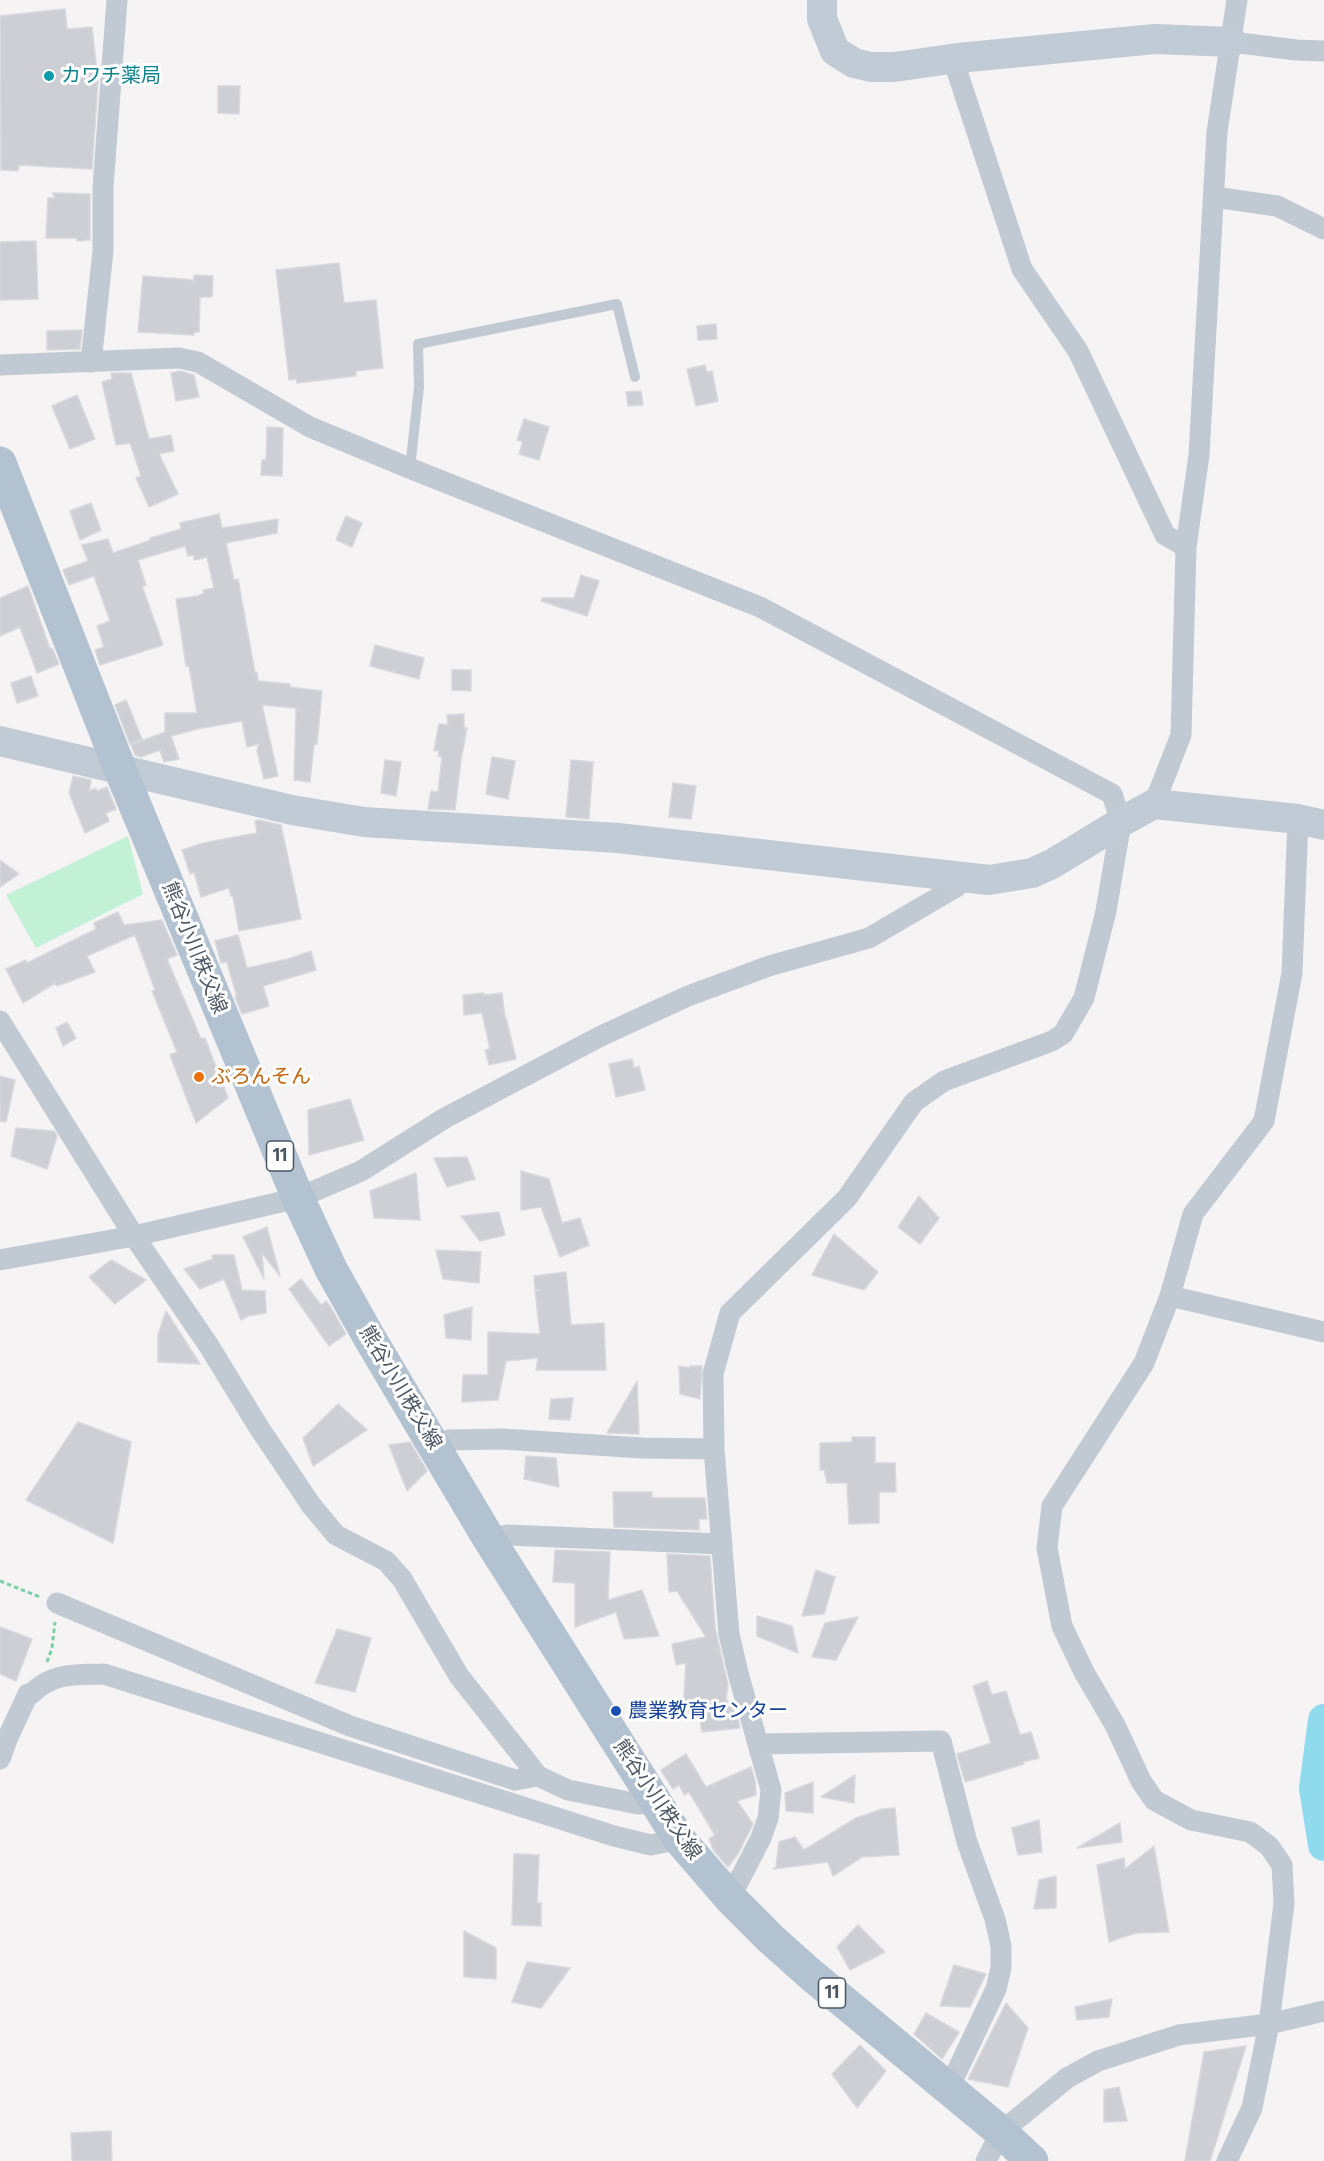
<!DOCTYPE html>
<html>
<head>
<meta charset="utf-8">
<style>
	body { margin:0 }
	canvas { display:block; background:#f5f3f3 }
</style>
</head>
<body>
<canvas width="1324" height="2161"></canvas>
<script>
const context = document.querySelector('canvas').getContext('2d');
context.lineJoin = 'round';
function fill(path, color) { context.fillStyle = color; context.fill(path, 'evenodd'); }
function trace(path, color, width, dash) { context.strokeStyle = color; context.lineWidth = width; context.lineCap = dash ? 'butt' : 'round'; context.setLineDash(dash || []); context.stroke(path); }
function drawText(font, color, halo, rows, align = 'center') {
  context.font = font + ' "Fira Sans Condensed","Noto Sans JP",sans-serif'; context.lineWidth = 6; context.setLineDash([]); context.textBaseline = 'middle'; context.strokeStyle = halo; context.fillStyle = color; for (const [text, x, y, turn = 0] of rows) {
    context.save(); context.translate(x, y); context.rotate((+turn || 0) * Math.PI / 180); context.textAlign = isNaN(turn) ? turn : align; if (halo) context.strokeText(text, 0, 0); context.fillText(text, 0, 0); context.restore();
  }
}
fill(new Path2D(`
	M 128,836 L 143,894 L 36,948 L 6,895 Z`), '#c3f1d5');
trace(new Path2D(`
	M 1324,1720 L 1315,1788 L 1324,1845`), '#90daee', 32);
const building = new Path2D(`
	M 65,9 L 67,29 L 92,27 L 98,82 L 92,169 L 19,165 L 18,171 L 1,170 L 0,16 Z
	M 218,86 L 240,86 L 239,114 L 218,113 Z
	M 53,193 L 90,194 L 90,240 L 77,241 L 77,238 L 46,238 L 48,198 L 55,198 Z
	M 36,241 L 38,299 L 0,300 L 0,242 Z
	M 339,263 L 344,303 L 376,300 L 383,368 L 356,371 L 356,376 L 297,383 L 296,379 L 289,380 L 276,270 Z
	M 194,275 L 213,276 L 212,297 L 200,297 L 199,332 L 194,332 L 194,335 L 138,332 L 143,276 L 194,280 Z
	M 716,324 L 717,339 L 698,340 L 697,326 Z
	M 82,330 L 80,349 L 47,350 L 47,331 Z
	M 705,365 L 707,372 L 712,371 L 718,401 L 696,406 L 687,369 Z
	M 180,371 L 194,375 L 199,397 L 176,401 L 171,373 Z
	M 111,373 L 131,373 L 149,439 L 171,435 L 174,451 L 159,454 L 178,494 L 149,507 L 136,478 L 141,476 L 130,443 L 116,445 L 102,382 L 112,379 Z
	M 641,391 L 643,405 L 628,406 L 626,392 Z
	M 77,395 L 95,439 L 70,449 L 52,406 Z
	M 524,419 L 549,427 L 539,460 L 519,454 L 523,442 L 517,440 Z
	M 267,427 L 283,428 L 282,476 L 261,475 L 262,460 L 266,460 Z
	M 91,503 L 101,530 L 80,540 L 70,511 Z
	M 219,514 L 222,528 L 278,519 L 277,533 L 226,543 L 234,580 L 238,579 L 255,673 L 257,672 L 258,681 L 290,684 L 290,687 L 322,691 L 317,744 L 314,744 L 310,782 L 294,780 L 296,708 L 262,705 L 278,776 L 264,779 L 257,751 L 259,744 L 247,747 L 242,721 L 197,729 L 171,736 L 179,759 L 164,762 L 160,750 L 141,757 L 135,755 L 131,745 L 165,732 L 165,713 L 197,713 L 189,666 L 186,666 L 176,599 L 198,596 L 204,593 L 203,590 L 214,588 L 207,557 L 194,560 L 194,555 L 188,556 L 185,546 L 138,560 L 146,585 L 142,586 L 163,645 L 100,665 L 95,650 L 104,647 L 97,626 L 110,621 L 94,576 L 69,585 L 63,570 L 88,561 L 82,545 L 108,539 L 113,553 L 151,540 L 150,538 L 181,529 L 180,523 Z
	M 346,516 L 362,523 L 352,547 L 336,540 Z
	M 581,575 L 599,581 L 587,616 L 541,601 L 542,598 L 574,598 Z
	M 28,586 L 50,649 L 52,648 L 59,664 L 37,673 L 20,627 L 0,636 L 0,598 Z
	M 375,645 L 424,658 L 419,679 L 370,666 Z
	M 452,670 L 471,670 L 471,691 L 452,690 Z
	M 31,676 L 38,696 L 17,703 L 11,683 Z
	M 126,700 L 142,739 L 130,744 L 115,705 Z
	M 464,714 L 464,728 L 467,728 L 461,760 L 455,810 L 428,809 L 431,791 L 438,792 L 442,757 L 438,756 L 439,750 L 434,751 L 439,724 L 448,725 L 447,715 Z
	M 492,757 L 515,761 L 508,799 L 486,794 Z
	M 385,760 L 401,762 L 396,796 L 381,793 Z
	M 571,760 L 593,762 L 589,819 L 566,817 Z
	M 73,776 L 91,780 L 89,791 L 96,788 L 97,791 L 107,787 L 116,809 L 106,813 L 109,821 L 85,833 L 69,793 Z
	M 673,783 L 696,786 L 691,819 L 669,817 Z
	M 259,820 L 281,825 L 301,919 L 239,931 L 233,896 L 231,896 L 229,888 L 201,897 L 194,872 L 190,874 L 182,850 L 203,843 L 257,833 L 255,821 Z
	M 0,860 L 19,874 L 0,887 Z
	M 118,912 L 124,925 L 162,920 L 177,955 L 167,959 L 201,1039 L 205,1038 L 228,1098 L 196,1123 L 170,1055 L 177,1052 L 152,991 L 155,990 L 135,935 L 87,956 L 95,972 L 57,986 L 55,983 L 23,1003 L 6,969 L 26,960 L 27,963 L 96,929 L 94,923 Z
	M 238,935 L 247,968 L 288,959 L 311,951 L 316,970 L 263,986 L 269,1006 L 242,1014 L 235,997 L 237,997 L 227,962 L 221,963 L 215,941 Z
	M 484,993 L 484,995 L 502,993 L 505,1018 L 506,1018 L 516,1059 L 489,1065 L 485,1050 L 490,1049 L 482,1013 L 464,1015 L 463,995 Z
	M 67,1022 L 76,1038 L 63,1046 L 56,1028 Z
	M 632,1059 L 634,1068 L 639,1066 L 645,1090 L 616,1097 L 609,1064 Z
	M 0,1076 L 15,1080 L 6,1122 L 0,1121 Z
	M 350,1099 L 364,1140 L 309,1155 L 308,1110 Z
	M 16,1128 L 54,1131 L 57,1136 L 47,1169 L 11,1156 Z
	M 467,1157 L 475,1179 L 447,1187 L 434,1158 Z
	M 521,1171 L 549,1179 L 562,1223 L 580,1218 L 589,1245 L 560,1257 L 541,1207 L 521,1210 Z
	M 416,1173 L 420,1220 L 374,1218 L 370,1191 Z
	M 919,1196 L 939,1218 L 920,1244 L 898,1227 Z
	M 499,1212 L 505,1235 L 480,1241 L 461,1216 Z
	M 267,1227 L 280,1276 L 262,1253 L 264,1279 L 243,1237 Z
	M 834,1234 L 878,1272 L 864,1290 L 812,1275 Z
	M 436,1250 L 481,1252 L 479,1283 L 443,1279 Z
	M 212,1255 L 234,1255 L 242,1290 L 265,1291 L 266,1313 L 248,1316 L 241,1320 L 224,1279 L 200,1289 L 184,1269 L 213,1259 Z
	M 111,1260 L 146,1280 L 115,1304 L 89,1277 Z
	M 566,1272 L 571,1325 L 604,1323 L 606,1370 L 536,1370 L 538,1358 L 506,1361 L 498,1400 L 462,1402 L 463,1375 L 488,1375 L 488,1332 L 540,1334 L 535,1291 L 539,1290 L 535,1289 L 534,1276 Z
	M 301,1279 L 321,1305 L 326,1301 L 330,1306 L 346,1334 L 329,1346 L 289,1289 Z
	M 472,1307 L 471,1340 L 446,1338 L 444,1315 Z
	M 166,1311 L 200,1364 L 158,1362 L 158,1335 Z
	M 679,1366 L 690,1368 L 690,1366 L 702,1366 L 700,1399 L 680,1394 Z
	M 637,1381 L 639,1434 L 607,1433 Z
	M 573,1398 L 570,1420 L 549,1419 L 551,1399 Z
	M 338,1404 L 367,1430 L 313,1466 L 303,1438 Z
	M 78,1422 L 131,1442 L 113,1543 L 26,1500 Z
	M 852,1437 L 875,1437 L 875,1463 L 895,1463 L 896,1492 L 879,1492 L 879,1523 L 849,1524 L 847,1483 L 827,1483 L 824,1470 L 820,1470 L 820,1443 L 852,1442 Z
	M 410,1442 L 427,1471 L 407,1491 L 389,1445 Z
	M 526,1456 L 556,1458 L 559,1487 L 524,1479 Z
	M 613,1492 L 652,1492 L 652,1498 L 705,1498 L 707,1519 L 699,1519 L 699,1530 L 614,1527 Z
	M 555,1550 L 610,1552 L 608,1600 L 642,1590 L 659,1636 L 624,1639 L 616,1612 L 575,1627 L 575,1583 L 553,1582 Z
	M 667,1554 L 710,1556 L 715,1627 L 728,1685 L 726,1699 L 737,1715 L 740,1728 L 702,1732 L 698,1709 L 683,1712 L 686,1663 L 676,1665 L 672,1644 L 706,1637 L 677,1591 L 669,1592 Z
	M 816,1570 L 835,1577 L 824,1614 L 802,1616 Z
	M 757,1616 L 792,1626 L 798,1653 L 757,1636 Z
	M 858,1617 L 836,1660 L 812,1657 L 825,1623 Z
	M 0,1627 L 32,1639 L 16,1681 L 0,1674 Z
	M 337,1629 L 371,1638 L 355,1692 L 315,1683 Z
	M 987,1681 L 992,1695 L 1006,1691 L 1020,1735 L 1031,1732 L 1039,1758 L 1023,1762 L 1024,1764 L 965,1782 L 957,1754 L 991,1743 L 973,1686 Z
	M 686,1754 L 706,1787 L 751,1767 L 755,1780 L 756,1795 L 737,1801 L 753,1824 L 738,1854 L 728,1867 L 714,1851 L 709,1839 L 715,1835 L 689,1792 L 684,1795 L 679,1785 L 673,1789 L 661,1770 Z
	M 855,1775 L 854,1803 L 821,1797 Z
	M 813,1782 L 813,1813 L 786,1811 L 785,1793 Z
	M 895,1808 L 899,1855 L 862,1857 L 833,1876 L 828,1862 L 773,1869 L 776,1867 L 779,1842 L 795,1837 L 804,1850 L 856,1818 L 882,1809 Z
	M 1039,1820 L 1042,1852 L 1018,1855 L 1012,1828 Z
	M 1120,1823 L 1122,1842 L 1077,1848 Z
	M 1154,1846 L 1169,1932 L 1136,1933 L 1109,1942 L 1097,1865 L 1124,1858 L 1125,1869 Z
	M 514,1854 L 539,1855 L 537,1903 L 541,1903 L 541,1926 L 512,1925 Z
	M 1056,1876 L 1056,1908 L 1034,1909 L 1039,1880 Z
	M 858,1925 L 885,1952 L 850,1970 L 837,1947 Z
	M 464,1931 L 496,1948 L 496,1979 L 464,1977 Z
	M 527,1962 L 570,1968 L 541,2008 L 512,2002 Z
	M 954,1965 L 986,1974 L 970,2007 L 940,2006 Z
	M 1112,1999 L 1109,2017 L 1077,2020 L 1075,2007 Z
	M 1006,2003 L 1028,2028 L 1008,2087 L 968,2079 Z
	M 926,2013 L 959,2032 L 942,2059 L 914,2034 Z
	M 860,2045 L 886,2071 L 857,2108 L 832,2074 Z
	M 1246,2046 L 1210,2161 L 1185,2161 L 1204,2052 Z
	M 1119,2087 L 1127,2121 L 1104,2122 L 1104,2090 Z
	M 111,2131 L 112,2161 L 72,2161 L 71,2133 Z`);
fill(building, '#cdcfd5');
trace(building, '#d7d9de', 1.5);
trace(new Path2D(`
	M 0,1581 L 40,1597
	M 47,1662 L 52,1648 L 55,1622`), '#7ad0a6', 3, [4.5, 3]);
trace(new Path2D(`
	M 410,468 L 419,387 L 418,344 L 617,304 L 635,377`), '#c1cad2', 10);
trace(new Path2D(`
	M 1232,42 L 1296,50 L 1324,51
	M 953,59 L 1022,269 L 1078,351 L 1165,535 L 1186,547
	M 1214,197 L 1277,206 L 1324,229
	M 91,362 L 103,251 L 103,187 L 117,0
	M 0,365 L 179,358 L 198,362 L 310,427 L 414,470 L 760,607 L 1112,794 L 1121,822 L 1106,911 L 1084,998 L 1063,1034 L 1052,1041 L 944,1081 L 914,1102 L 847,1198 L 730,1313 L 713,1374 L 714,1449 L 729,1634 L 738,1673 L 771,1790 L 768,1818 L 761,1838 L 730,1898
	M 1154,804 L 1181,735 L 1186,547 L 1199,455 L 1217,132 L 1237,0
	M 0,1021 L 134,1236 L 209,1346 L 258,1426 L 311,1505 L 336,1535 L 386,1561 L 402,1579 L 459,1676 L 538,1776 L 568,1790 L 638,1804 L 655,1802
	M 0,1260 L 134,1236 L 298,1198 L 361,1171 L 445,1118 L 601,1036 L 688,996 L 769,966 L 869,938 L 956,887 L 965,877
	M 1170,1296 L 1324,1332
	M 435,1447 L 449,1440 L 502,1439 L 642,1448 L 714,1449
	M 489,1539 L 508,1535 L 722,1544
	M 57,1603 L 350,1726 L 515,1780 L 538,1776
	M 758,1744 L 941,1741 L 967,1842 L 995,1919 L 1001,1946 L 1001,1968 L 996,1989 L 948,2090
	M 0,1759 L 8,1737 L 28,1694 L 31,1694 C 53,1672 75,1675 104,1674 L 614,1836 L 651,1845 L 679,1839
	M 986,2161 L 1001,2132 L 1067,2078 L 1098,2061 L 1179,2035 L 1269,2024 L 1324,2011
	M 1227,2161 L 1252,2108 L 1269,2024 L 1284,1903 L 1282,1865 L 1269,1846 L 1250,1832 L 1191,1820 L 1154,1800 L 1141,1781 L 1115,1725 L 1084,1672 L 1062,1626 L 1047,1548 L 1052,1506 L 1144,1363 L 1170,1296 L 1193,1214 L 1264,1121 L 1292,973 L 1298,819`), '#c1cad2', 21);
trace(new Path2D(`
	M 822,0 L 822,19 L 835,51 L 854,63 L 871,67 L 894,67 L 958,58 L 1155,39 L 1232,42
	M 0,741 L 292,810 L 364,822 L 618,838 L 989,880 L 1032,873 L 1052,864 L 1121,822 L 1154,804 L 1298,819 L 1324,825`), '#c1cbd6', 30);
trace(new Path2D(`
	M 0,463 L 120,769 L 298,1198 L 331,1269 L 369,1337 L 489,1539 L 679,1839 L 730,1898 L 771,1939 L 809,1973 L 1001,2132 L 1032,2161`), '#b3c2d1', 33);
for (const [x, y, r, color] of [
	[49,76,6,"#0f9aa8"],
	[199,1077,6,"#e8710a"],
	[616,1711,6,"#1a4fb4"]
]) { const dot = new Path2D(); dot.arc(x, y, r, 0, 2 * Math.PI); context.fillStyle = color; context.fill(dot); trace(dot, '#fff', 2); }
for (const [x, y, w] of [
	[280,1156,27],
	[832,1993,27]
]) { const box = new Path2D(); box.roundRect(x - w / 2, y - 15, w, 30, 4.5); context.fillStyle = '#fff'; context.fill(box); trace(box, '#4a5661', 1.5); }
drawText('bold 18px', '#4a5661', null, [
	["11",280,1156],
	["11",832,1993]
]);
drawText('20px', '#0d838f', '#fff', [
	["カワチ薬局",61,76]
], 'left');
drawText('20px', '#4a5661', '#fff', [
	["熊谷小川秩父線",194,948,68],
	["熊谷小川秩父線",400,1388,59],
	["熊谷小川秩父線",657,1800,56]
]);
drawText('20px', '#c56008', '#fff', [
	["ぶろんそん",211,1077]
], 'left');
drawText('20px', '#164399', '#fff', [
	["農業教育センター",628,1711]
], 'left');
</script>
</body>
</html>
